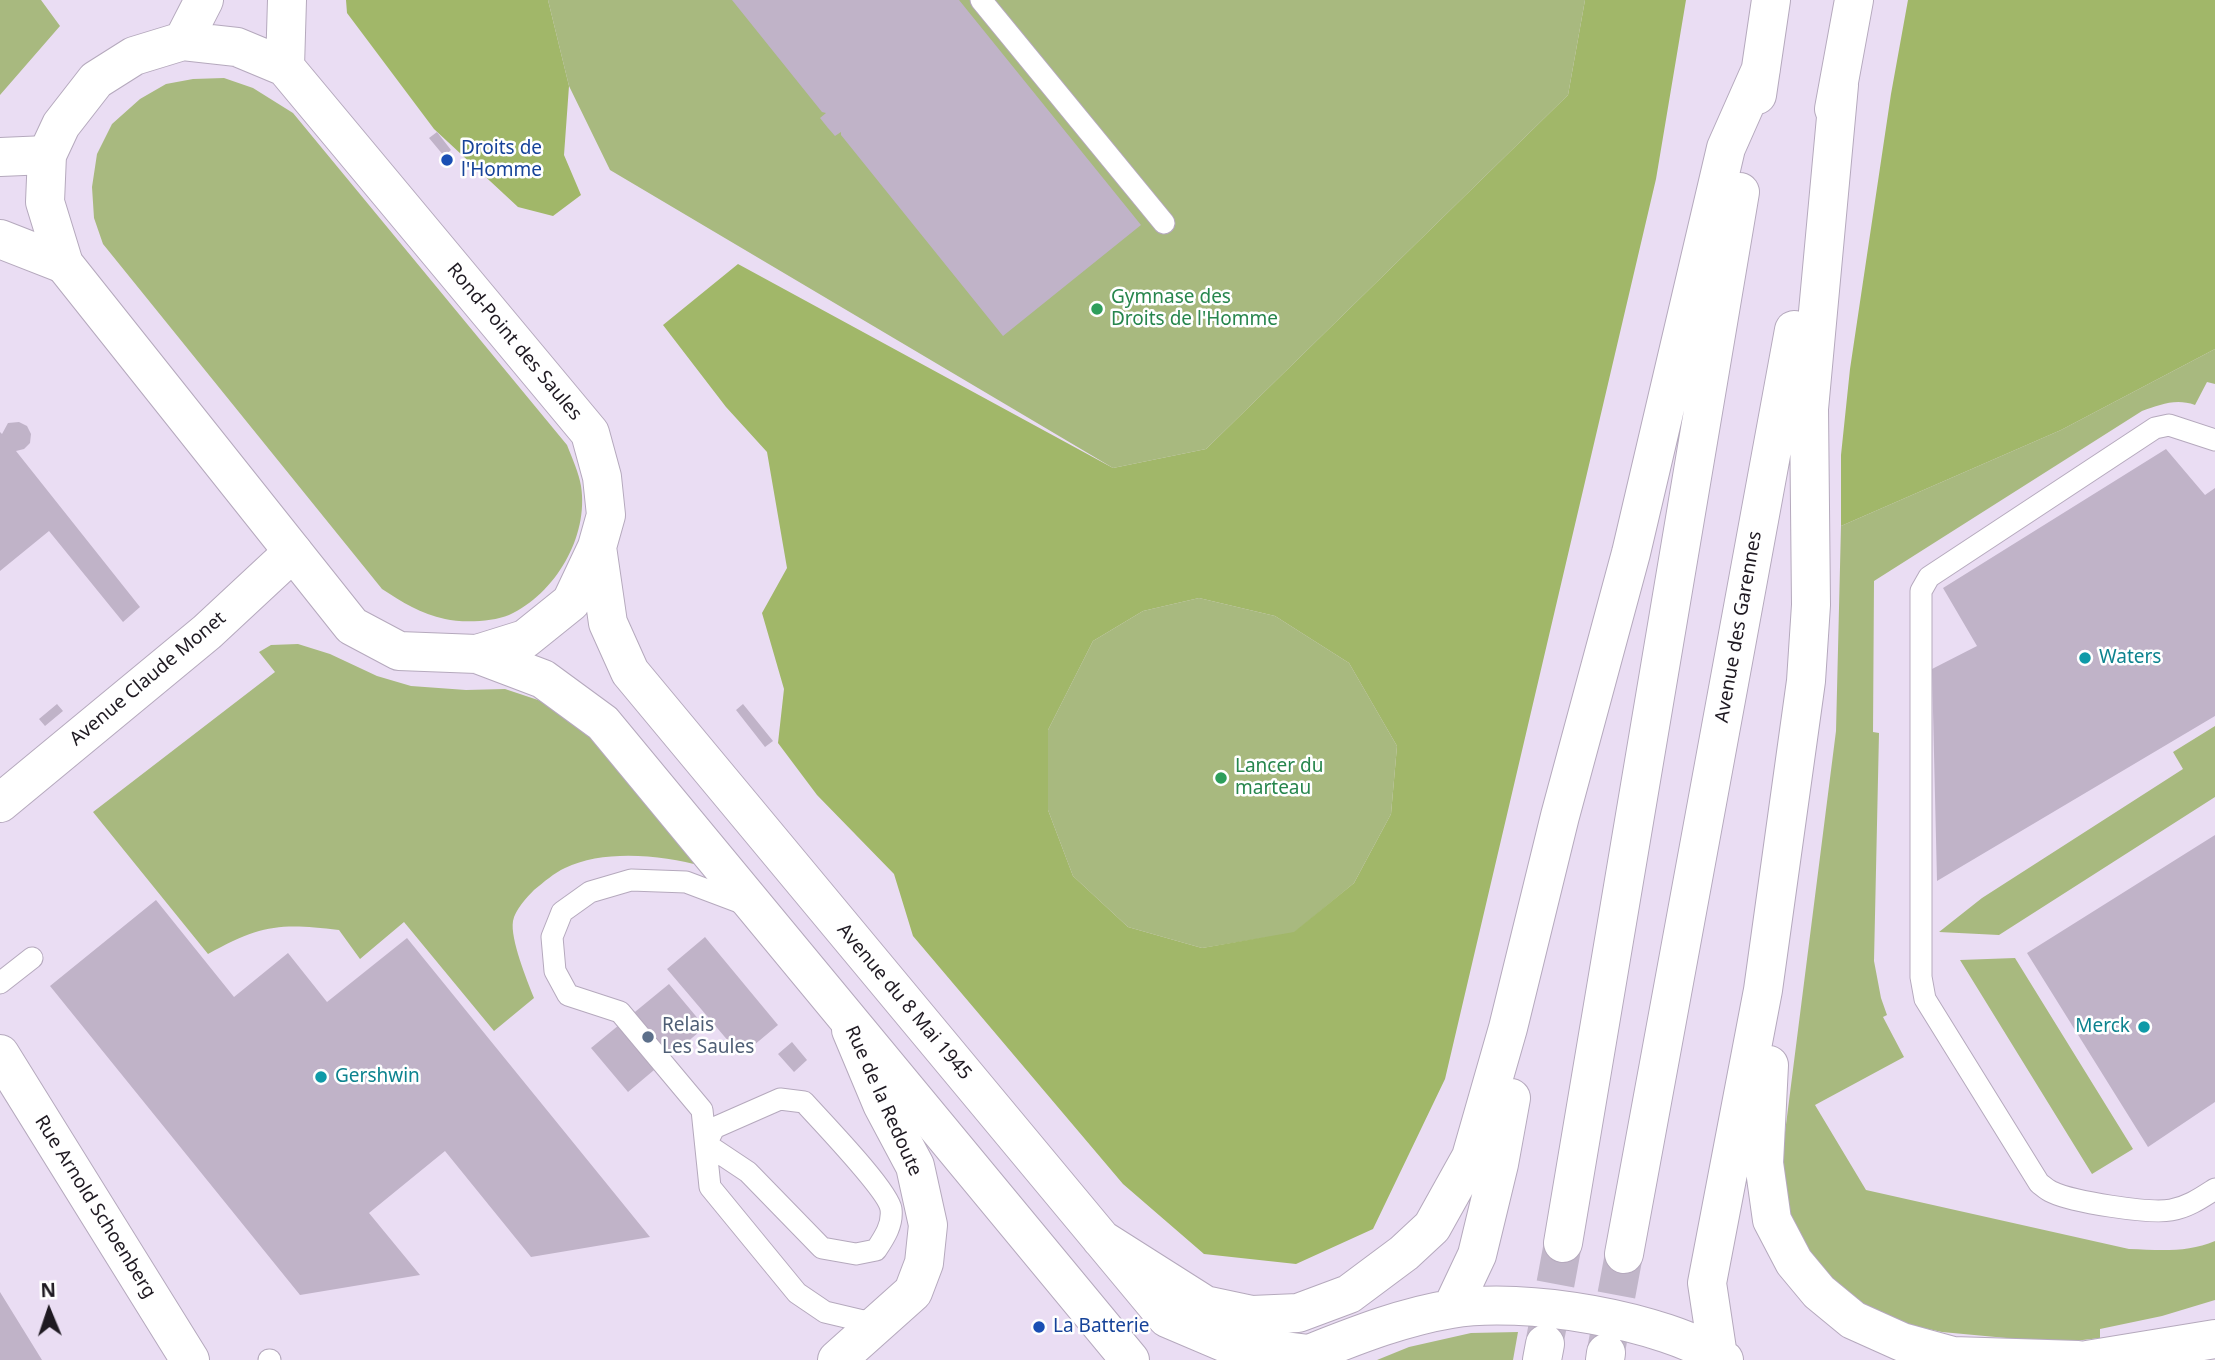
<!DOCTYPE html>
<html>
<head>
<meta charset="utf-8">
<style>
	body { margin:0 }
	#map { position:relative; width:2215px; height:1360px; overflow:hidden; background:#eaddf3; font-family:"Noto Sans",sans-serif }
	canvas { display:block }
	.north { position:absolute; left:14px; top:1276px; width:70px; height:70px; -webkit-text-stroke:5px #fff; paint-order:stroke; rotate:358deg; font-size:19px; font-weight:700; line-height:28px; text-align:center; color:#1f1a22 }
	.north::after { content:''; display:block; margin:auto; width:24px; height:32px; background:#1f1a22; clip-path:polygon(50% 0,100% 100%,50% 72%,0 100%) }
</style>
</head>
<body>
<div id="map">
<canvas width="2215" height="1360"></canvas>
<div class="north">N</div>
</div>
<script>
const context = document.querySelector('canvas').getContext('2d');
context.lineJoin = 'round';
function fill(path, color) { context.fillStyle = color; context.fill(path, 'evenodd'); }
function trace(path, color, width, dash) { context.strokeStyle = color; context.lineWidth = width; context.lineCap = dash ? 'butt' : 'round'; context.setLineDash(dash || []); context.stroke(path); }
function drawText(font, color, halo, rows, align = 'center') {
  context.font = font + ' "Noto Sans",sans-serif'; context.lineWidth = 5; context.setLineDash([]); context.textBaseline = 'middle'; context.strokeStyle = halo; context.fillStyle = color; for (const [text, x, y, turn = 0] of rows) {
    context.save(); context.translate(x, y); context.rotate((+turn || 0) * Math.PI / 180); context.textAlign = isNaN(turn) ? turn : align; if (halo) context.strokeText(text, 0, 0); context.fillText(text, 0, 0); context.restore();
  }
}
fill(new Path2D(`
	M 0,0 L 41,0 L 60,26 L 0,95 Z
	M 548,0 L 1585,0 L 1568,95 L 1206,449 L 1113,468 L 610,170 L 569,86 Z
	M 224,78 L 253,88 L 293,113 L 567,445 C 572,458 579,473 581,486 C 589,537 555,594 509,615 C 492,622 462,623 445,619 C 421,614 402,602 382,589 L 103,244 L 94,218 L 92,187 L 97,154 L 112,124 L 140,99 L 166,84 L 193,79 Z
	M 2215,349 L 2215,384 L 2207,382 L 2195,405 C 2175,398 2160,405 2142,411 L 1874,581 L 1873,732 L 1879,733 L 1874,961 L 1881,998 L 1887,1015 L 1883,1017 L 1904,1057 L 1815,1105 L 1866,1190 L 2129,1249 C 2159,1250 2187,1253 2215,1241 L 2215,1300 L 2162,1316 L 2100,1329 L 2100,1338 L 2074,1341 L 2028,1340 L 1942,1332 L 1892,1321 L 1830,1284 L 1791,1220 L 1782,1156 L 1836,731 L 1841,526 L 2061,430 Z
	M 1199,598 L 1275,616 L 1349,663 L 1397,746 L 1391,814 L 1354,883 L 1294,933 L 1202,948 L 1128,927 L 1073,876 L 1048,810 L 1048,730 L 1093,641 L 1143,611 Z
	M 298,644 L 330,654 L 377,676 L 411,686 L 466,690 L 505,689 L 547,703 L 585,727 L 702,866 C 663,855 603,849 565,868 C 554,873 544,882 534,890 C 527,897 515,910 513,921 C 510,939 527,980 534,998 L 494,1031 L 404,922 L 360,959 L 339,930 C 279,923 261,925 208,954 L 93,812 L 275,672 L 259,652 L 271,645 Z
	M 2215,726 L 2215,797 L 1999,935 L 1939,932 L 1982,898 L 2183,769 L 2173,752 Z
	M 2015,958 L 2133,1149 L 2092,1174 L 1960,960 Z
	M 1518,1332 L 1513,1360 L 1377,1360 L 1409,1347 L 1471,1333 Z`), '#a8b97f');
fill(new Path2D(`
	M 346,0 L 548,0 L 569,86 L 564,155 L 581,195 L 553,216 L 518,207 L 434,129 L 347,13 Z
	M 1585,0 L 1686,0 L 1656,179 L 1445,1079 L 1373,1229 L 1296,1264 L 1204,1254 L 1123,1184 L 913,936 L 894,874 L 817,795 L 778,743 L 784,689 L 762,613 L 787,568 L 767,452 L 726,407 L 663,325 L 738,264 L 1113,468 L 1206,449 L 1568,95 ZM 1199,598 L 1275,616 L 1349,663 L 1397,746 L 1391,814 L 1354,883 L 1294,932 L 1202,948 L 1128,927 L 1073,876 L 1048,810 L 1048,730 L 1093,641 L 1143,611 Z
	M 1908,0 L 2215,0 L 2215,349 L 2061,430 L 1841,526 L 1841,455 L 1850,369 L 1891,94 Z`), '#a1b769');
fill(new Path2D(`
	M 732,0 L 959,0 L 1141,225 L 1003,336 L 841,135 L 841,132 L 835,136 L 828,128 L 820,118 L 826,113 L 822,112 Z
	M 437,132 L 451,150 L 444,156 L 429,138 Z
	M 19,422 L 27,426 L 31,434 L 30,443 L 24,449 L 16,451 L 140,607 L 123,622 L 49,531 L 0,571 L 0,432 L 2,434 L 8,423 Z
	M 2166,449 L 2205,495 L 2215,488 L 2215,716 L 1937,881 L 1932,669 L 1977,646 L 1943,588 Z
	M 57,704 L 63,711 L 45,726 L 39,719 Z
	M 743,704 L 773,741 L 765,747 L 736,710 Z
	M 2215,835 L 2215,1102 L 2148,1147 L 2027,953 Z
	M 156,900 L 234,997 L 288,953 L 327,1002 L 407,938 L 650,1237 L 531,1257 L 445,1151 L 369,1213 L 420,1275 L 300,1295 L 50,986 Z
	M 705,937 L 778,1025 L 741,1056 L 667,969 Z
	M 669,984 L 705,1027 L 628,1092 L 591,1048 Z
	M 792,1042 L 807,1060 L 794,1072 L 778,1054 Z
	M 0,1292 L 42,1360 L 0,1360 Z`), '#c0b3c8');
trace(new Path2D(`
	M 1545,1340 L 1563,1243
	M 1606,1351 L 1624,1254`), '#c1b6c9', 38, [38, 19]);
const lane = new Path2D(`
	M 981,0 L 1164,223
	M 2215,440 L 2169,425 L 2155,428 L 1929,577 L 1921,591 L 1921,977 L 1925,999 L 2039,1183 C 2043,1186 2047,1190 2052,1192 C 2073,1202 2149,1214 2171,1210 C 2188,1207 2201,1198 2215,1189
	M 747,905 L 686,882 L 631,880 L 590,892 L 562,912 L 552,937 L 555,971 L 568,995 L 620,1012 L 702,1110 L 710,1187 L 797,1293 L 825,1312 L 863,1321 L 881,1318
	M 0,983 L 32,958
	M 780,1099 L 804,1102 C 821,1121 888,1190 891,1209 C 893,1225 884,1238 876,1250 L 856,1254 L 822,1248 L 748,1172 L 706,1144 L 714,1128 Z
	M 269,1360 L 270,1360`);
const street = new Path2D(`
	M 0,803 L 207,632 L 293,552
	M 0,1054 L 190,1360
	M 837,1360 L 913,1292 L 924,1263 L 928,1225 L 915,1166 L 882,1104 L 851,1030`);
const secondary = new Path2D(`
	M 0,157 L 47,155
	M 0,239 L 64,264`);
const primary = new Path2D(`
	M 183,41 L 237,47 L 285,67 L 590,433 L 602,477 L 606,515 L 597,547 L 571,602 L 525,639 L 477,654 L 399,651 L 352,626 L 64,264 L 45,202 L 47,155 L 61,125 L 96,80 L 134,56 Z
	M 183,41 L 204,0
	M 285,67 L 287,0
	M 1757,95 L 1771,0
	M 1834,109 L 1854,0
	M 597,547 L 608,623 L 630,672 L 1167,1318 L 1228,1344 L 1309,1354
	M 477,654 L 543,679 L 603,723 L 1130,1360
	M 1769,1065 L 1764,1163 L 1772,1220 L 1794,1262 L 1819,1292 L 1853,1320 L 1902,1342 L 1953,1356 L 2078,1360
	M 1101,1239 L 1205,1305 L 1252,1315 L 1298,1313 L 1349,1294 L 1404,1253 L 1432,1227 L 1471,1157 L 1508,1028 L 1560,816 L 1631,553 L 1726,148 L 1761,69
	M 1563,1243 L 1740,192
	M 1624,1254 L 1794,330
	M 1452,1308 L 1477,1255 L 1499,1164 L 1511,1098
	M 1718,1356 L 1707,1283 L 1763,990 L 1806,681 L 1811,605 L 1809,409 L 1839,85
	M 1302,1360 L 1309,1354 C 1355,1336 1402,1317 1451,1309 C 1522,1296 1664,1320 1724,1360
	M 1542,1360 L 1545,1344
	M 1605,1360 L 1606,1353
	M 2087,1360 L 2215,1339`);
trace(lane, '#b5a9bd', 23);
trace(street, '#b5a9bd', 40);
trace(secondary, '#b5a9bd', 40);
trace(primary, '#b5a9bd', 40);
trace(lane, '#fff', 21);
trace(street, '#fff', 38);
trace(secondary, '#fff', 38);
trace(primary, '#fff', 38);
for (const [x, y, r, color] of [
	[447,160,7,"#1a4fb4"],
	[1097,309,7,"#2e9e5b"],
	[2085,658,7,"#0f9aa8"],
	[1221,778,7,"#2e9e5b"],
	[2144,1027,7,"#0f9aa8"],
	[648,1037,7,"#5c6f8a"],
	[321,1077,7,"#0f9aa8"],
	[1039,1327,7,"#1a4fb4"]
]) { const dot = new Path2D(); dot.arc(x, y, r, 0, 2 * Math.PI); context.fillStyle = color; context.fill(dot); trace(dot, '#fff', 2.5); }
drawText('19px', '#164399', '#fff', [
	["Droits de",461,149],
	["l'Homme",461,171],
	["La Batterie",1053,1327]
], 'left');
drawText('19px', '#27864d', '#fff', [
	["Gymnase des",1111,298],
	["Droits de l'Homme",1111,320],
	["Lancer du",1235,767],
	["marteau",1235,789]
], 'left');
drawText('19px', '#1f1a22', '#fff', [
	["Rond-Point des Saules",514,342,50],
	["Avenue des Garennes",1739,627,-80],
	["Avenue Claude Monet",148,679,-40],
	["Avenue du 8 Mai 1945",904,1002,50],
	["Rue de la Redoute",883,1101,66],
	["Rue Arnold Schoenberg",95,1207,58]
]);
drawText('19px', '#0d838f', '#fff', [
	["Waters",2099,658],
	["Merck",2130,1027,"right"],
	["Gershwin",335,1077]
], 'left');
drawText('19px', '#4e5e75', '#fff', [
	["Relais",662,1026],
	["Les Saules",662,1048]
], 'left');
</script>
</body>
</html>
